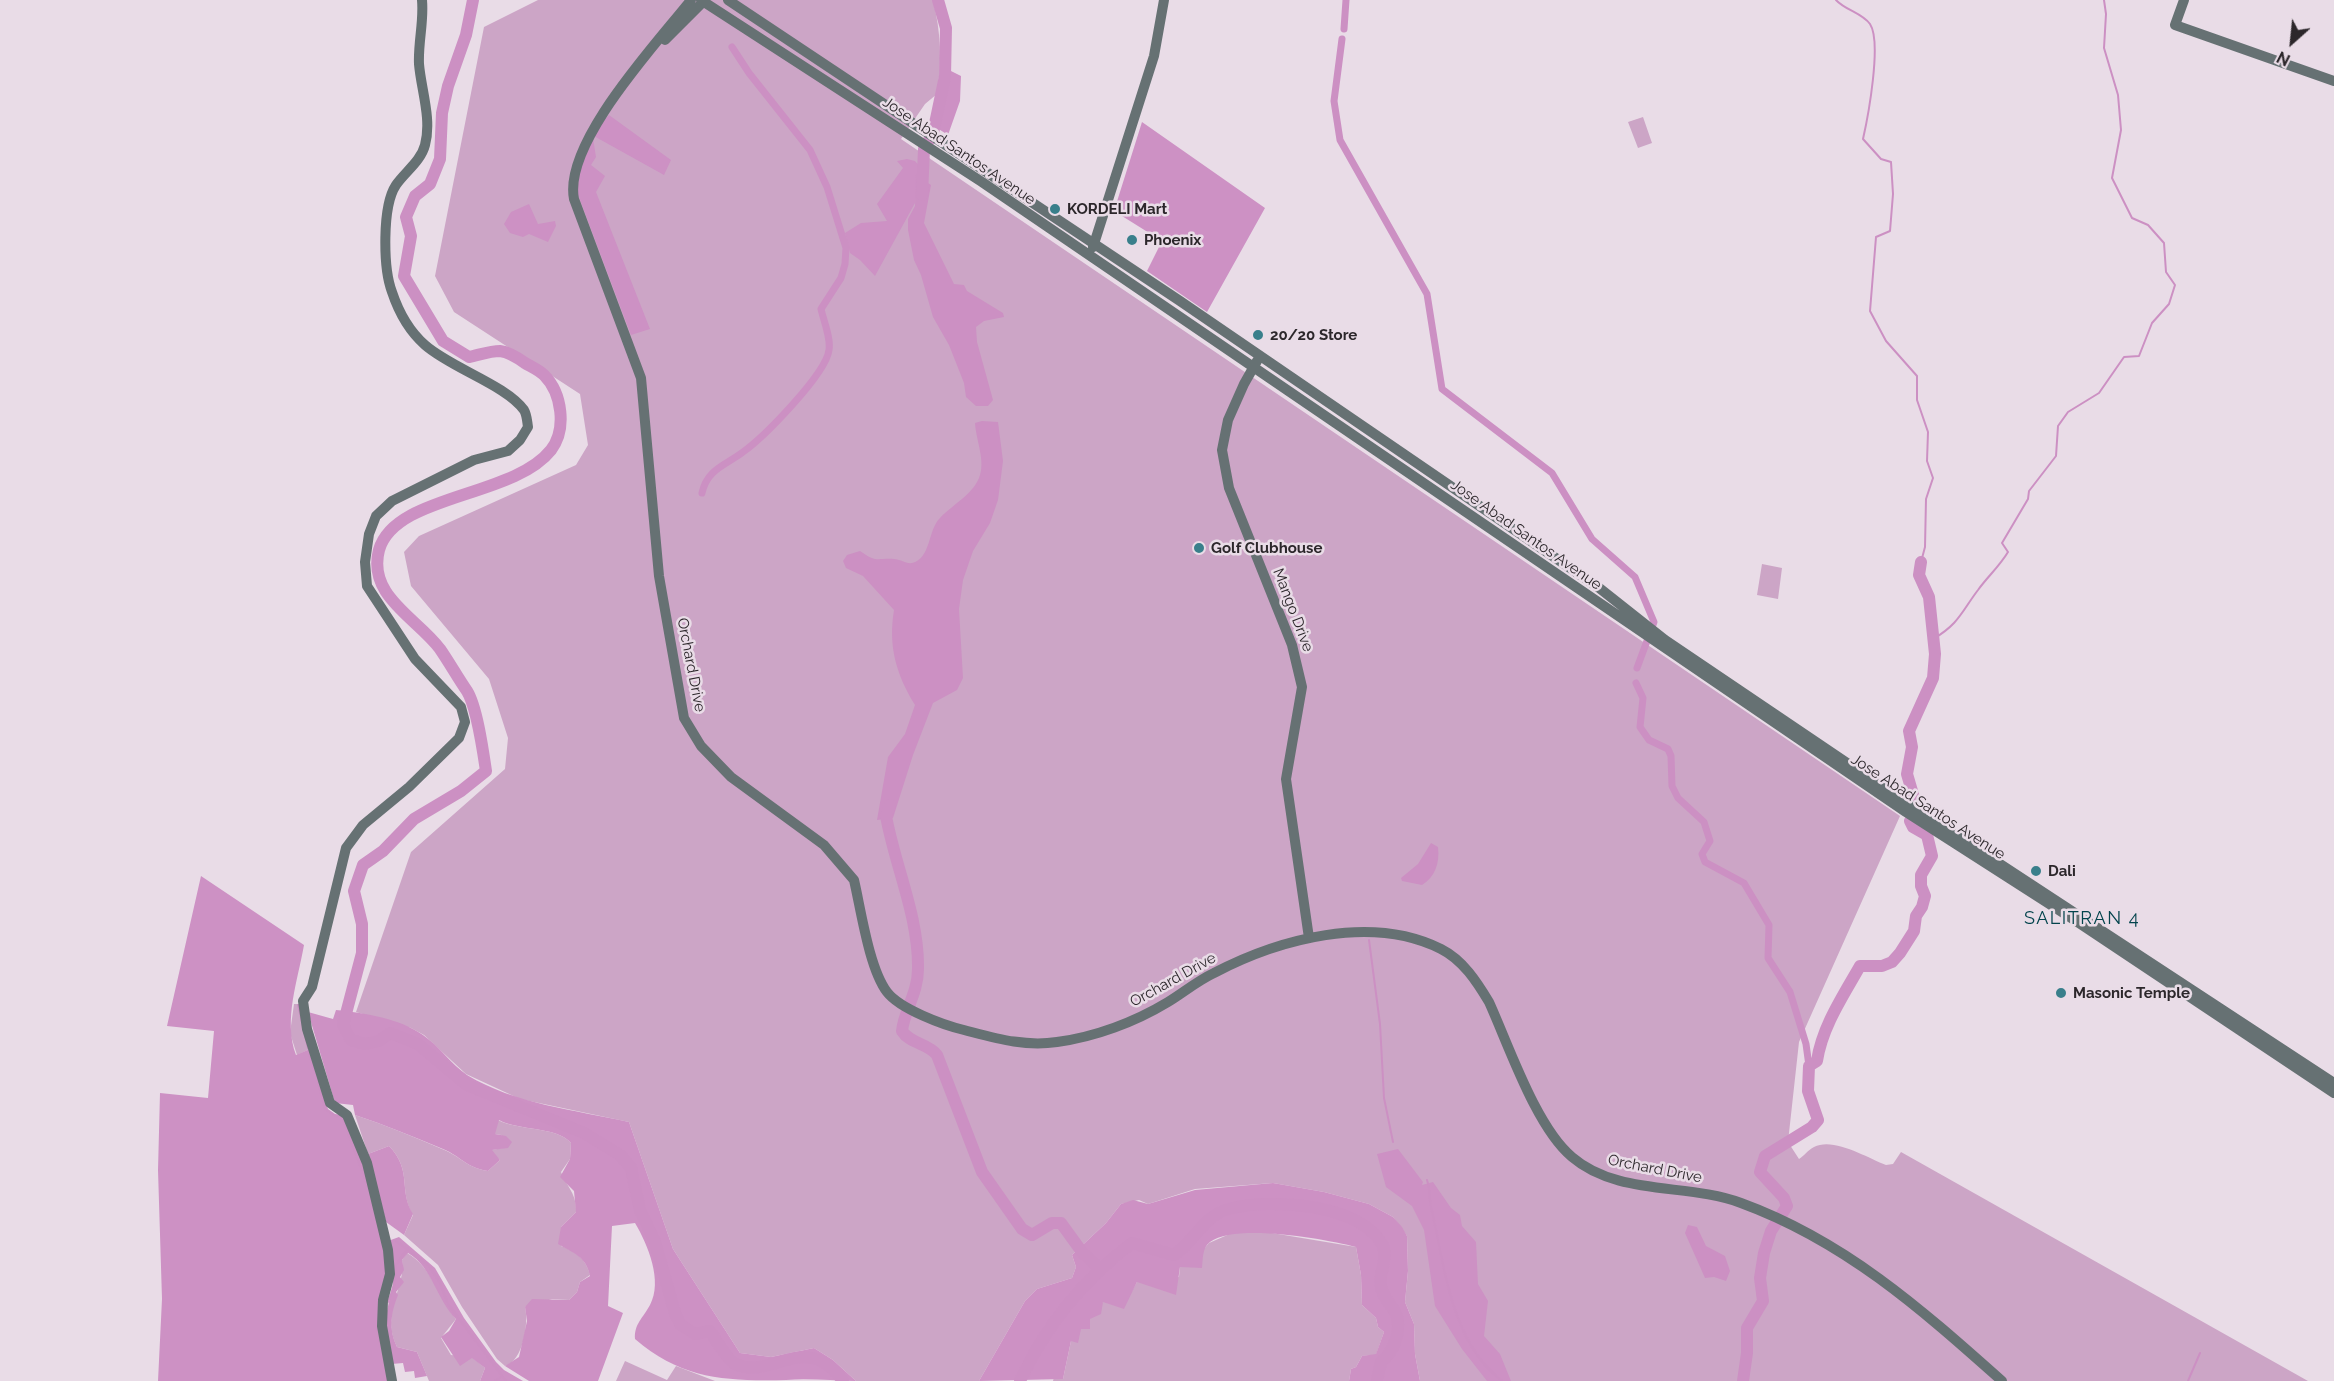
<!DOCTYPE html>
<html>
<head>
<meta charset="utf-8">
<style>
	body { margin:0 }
	#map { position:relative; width:2334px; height:1381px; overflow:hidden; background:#e9dce7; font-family:Raleway,sans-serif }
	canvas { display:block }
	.north { position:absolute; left:2262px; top:12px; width:60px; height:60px; -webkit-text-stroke:4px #e9dce7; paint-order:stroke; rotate:207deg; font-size:16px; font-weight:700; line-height:24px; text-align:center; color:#2c272b }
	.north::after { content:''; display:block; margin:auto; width:21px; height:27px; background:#2c272b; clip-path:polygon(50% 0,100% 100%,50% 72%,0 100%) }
</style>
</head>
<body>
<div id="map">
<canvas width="2334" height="1381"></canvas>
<div class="north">N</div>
</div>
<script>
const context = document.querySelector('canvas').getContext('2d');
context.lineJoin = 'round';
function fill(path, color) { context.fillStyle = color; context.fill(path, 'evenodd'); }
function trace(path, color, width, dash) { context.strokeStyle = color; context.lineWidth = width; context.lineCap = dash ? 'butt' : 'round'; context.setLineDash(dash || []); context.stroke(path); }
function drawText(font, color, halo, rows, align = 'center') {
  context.font = font + ' Raleway,sans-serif'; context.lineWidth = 5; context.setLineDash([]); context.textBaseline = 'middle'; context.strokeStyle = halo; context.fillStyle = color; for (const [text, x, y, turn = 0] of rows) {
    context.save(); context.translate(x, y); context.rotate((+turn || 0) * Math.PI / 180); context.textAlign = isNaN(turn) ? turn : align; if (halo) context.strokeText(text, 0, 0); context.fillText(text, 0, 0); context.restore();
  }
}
fill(new Path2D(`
	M 538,0 L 933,0 C 941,33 942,61 937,94 L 925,104 L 901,139 L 1900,816 L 1799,1042 L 1788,1142 L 1799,1159 C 1804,1156 1808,1150 1814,1147 C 1834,1137 1867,1158 1886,1165 L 1893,1164 L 1901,1152 L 2308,1381 L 1420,1381 L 1415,1354 L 1414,1324 L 1405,1302 L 1408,1271 L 1407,1236 L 1393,1217 L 1369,1204 L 1324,1192 L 1273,1183 L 1195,1189 L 1148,1204 L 1139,1200 L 1121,1204 L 1106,1223 L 1072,1255 L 1076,1267 L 1072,1278 L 1037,1289 L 1025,1301 L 979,1381 L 856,1381 L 833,1360 L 814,1348 L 771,1357 L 740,1353 L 673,1249 L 629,1122 L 520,1099 L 466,1074 L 424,1035 L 411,1028 L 356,1012 L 411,852 L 505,769 L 508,738 L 489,679 L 411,586 L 404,552 L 419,536 L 576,465 L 588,445 L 580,394 L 454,312 L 435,276 L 484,27 Z
	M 1643,117 L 1652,143 L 1638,148 L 1628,122 Z
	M 1762,564 L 1782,568 L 1778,599 L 1757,595 Z
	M 294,1004 L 299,1004 L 310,1049 L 297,1055 L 290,1033 Z
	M 355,1115 C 385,1125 414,1137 442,1149 C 462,1157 465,1167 488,1171 L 500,1160 L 491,1153 L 492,1150 L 508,1147 L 501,1135 L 494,1134 L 498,1120 C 519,1131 556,1126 571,1143 L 570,1159 L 561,1172 C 567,1187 577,1194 576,1212 L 561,1227 L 561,1246 C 576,1251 586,1259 590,1275 L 580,1282 L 577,1292 L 569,1300 L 552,1299 L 525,1307 C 529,1324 523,1361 505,1366 L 497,1359 L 462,1307 L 438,1265 L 404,1235 L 413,1215 C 398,1190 413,1171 389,1146 L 368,1154 Z
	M 1232,1233 L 1272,1233 L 1356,1247 L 1361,1275 L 1362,1305 L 1376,1318 L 1378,1327 L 1384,1332 L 1376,1355 L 1362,1356 L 1356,1367 L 1351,1369 L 1349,1381 L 1053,1381 L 1054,1377 L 1063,1379 L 1071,1341 L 1080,1329 L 1103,1302 L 1132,1291 L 1137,1282 L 1179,1277 L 1180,1267 L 1203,1250 L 1209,1243 Z
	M 407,1253 C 432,1267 439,1298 456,1319 L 441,1338 L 451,1355 L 472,1357 L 485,1368 L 480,1381 L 429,1381 L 417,1352 L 397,1347 C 380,1313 406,1288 402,1260 Z
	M 625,1361 L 667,1380 L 676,1366 L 715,1381 L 616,1381 Z`), '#cca5c6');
fill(new Path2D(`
	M 949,70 L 961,76 L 960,101 L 948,135 L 937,128 Z
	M 609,115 L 671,160 L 664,175 L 592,135 Z
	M 1142,122 L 1265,208 L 1207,312 L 1147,271 L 1162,241 L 1114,211 Z
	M 593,138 L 596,157 L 591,165 L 605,176 L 596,192 L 650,329 L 631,335 L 574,184 Z
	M 907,159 L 915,161 L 921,168 L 915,203 L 875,276 L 860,260 L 850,253 L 845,233 L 861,223 L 887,221 L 877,204 L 903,168 L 897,161 Z
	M 529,204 L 538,224 L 555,221 L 556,226 L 548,242 L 529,234 L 523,237 L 510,233 L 504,224 L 511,212 Z
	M 201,876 L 304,945 C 298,980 283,1020 296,1055 L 310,1049 L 328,1109 L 335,1114 L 343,1115 L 366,1172 L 387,1261 L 384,1289 L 389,1381 L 158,1381 L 162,1299 L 158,1170 L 160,1093 L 208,1098 L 214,1031 L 167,1026 Z
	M 336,1010 C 364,1013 399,1018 423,1035 C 439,1046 451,1064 467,1075 C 515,1104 575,1110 629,1122 L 673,1249 L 740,1353 L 771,1357 L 814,1348 L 833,1360 L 856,1381 C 834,1381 809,1378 786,1380 C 726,1381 683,1380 635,1339 C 634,1324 643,1318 650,1305 C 663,1281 648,1245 635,1223 L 612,1226 L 608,1306 L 623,1313 L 598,1381 L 529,1381 L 505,1366 L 519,1357 L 527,1321 L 525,1307 L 532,1299 L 569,1300 L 577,1292 L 580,1282 L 590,1276 C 586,1256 573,1253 558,1244 L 561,1227 L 576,1212 L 574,1191 L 560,1177 L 570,1159 L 571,1143 C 556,1126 519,1131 499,1120 L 495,1134 L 506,1136 L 512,1142 L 508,1148 L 492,1150 L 500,1160 L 488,1171 C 465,1167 462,1157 443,1149 C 414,1137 385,1125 355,1115 L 353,1105 L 335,1103 L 308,1012 L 333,1019 Z
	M 389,1146 C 413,1171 398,1190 413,1214 L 404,1235 L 386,1222 L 368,1154 Z
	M 1398,1149 L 1423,1182 L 1422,1185 L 1433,1182 L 1451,1208 L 1460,1215 L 1462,1226 L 1476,1242 L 1478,1284 L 1488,1301 L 1484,1336 L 1500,1354 L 1511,1381 L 1487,1381 L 1462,1349 L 1435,1306 L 1424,1230 L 1412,1206 L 1386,1187 L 1377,1154 Z
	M 1273,1183 L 1324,1192 L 1369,1204 L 1393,1217 L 1402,1227 L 1407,1236 L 1408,1271 L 1405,1302 L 1414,1324 L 1415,1354 L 1420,1381 L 1349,1381 L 1351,1369 L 1356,1367 L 1362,1356 L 1376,1354 L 1384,1332 L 1378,1327 L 1376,1318 L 1362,1305 L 1361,1275 L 1356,1247 C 1325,1239 1236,1223 1210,1242 C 1202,1248 1203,1259 1202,1268 L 1180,1267 L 1176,1295 L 1137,1282 L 1124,1309 L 1103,1302 L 1101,1314 L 1090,1319 L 1090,1329 L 1081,1329 L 1078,1343 L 1071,1341 L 1063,1379 L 979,1381 L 1025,1301 L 1037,1289 L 1072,1278 L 1076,1267 L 1072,1255 L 1106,1223 L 1121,1204 L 1133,1200 L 1148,1204 L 1195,1190 Z
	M 399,1237 L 435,1268 L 464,1318 L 496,1362 L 504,1370 L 523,1381 L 480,1381 L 485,1368 L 472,1358 L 460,1366 L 441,1337 L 449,1331 L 456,1319 C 436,1299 433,1268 408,1253 L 402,1260 L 404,1270 L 400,1277 L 404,1282 L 396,1292 L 398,1295 C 391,1312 388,1329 397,1347 L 417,1352 L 427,1376 L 415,1378 L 414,1371 L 405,1372 L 403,1363 L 392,1364 L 384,1325 L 393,1283 L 388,1241 Z`), '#cd91c4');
fill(new Path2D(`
	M 916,175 L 931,185 L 924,223 L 954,284 L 964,285 L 967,291 L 1003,313 L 1004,317 L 984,321 L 976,327 L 977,342 L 993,400 L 988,406 L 976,406 L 966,397 L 964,383 L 949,345 L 933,317 L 921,275 L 914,260 L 908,230 L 908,219 L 915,206 Z
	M 982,421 L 998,422 L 1003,461 L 998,500 L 990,523 L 973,551 L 963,580 L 959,609 L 963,678 L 957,690 L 933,703 L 913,755 L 893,818 L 877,820 L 888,757 L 905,734 L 915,705 C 896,674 888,646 894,610 L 863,576 L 846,568 L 843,561 L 847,555 L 860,551 C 877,563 876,558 894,559 C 900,559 906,564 912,563 C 931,559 928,529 940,518 C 952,505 972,495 979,478 C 986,461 976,441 975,423 Z
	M 1431,843 L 1438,847 C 1440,863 1435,877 1422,885 L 1402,881 L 1401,878 L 1418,864 Z
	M 1688,1225 L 1697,1227 L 1706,1246 L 1725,1256 L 1730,1271 L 1726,1281 L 1714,1277 L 1705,1278 L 1685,1233 Z`), '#cc90c3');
trace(new Path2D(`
	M 1836,0 C 1845,10 1862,13 1870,24 C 1882,42 1868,117 1863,139 L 1881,159 L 1891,162 L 1893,194 L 1890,231 L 1876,237 L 1870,311 L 1886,341 L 1917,376 L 1917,400 L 1928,432 L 1927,461 L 1933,478 L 1926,499 L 1925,547 L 1921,562
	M 1933,639 C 1959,624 1962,611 1978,590 C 1988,576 1999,567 2008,552 L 2002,543 L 2028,499 L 2029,491 L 2056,456 L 2058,426 L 2068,412 L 2099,393 L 2124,357 L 2139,356 L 2152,323 L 2169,304 L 2175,285 L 2166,272 L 2164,243 L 2148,225 L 2132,218 L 2112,178 L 2121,130 L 2118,95 L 2104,48 L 2106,14 L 2104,0
	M 1369,940 L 1380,1024 L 1384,1098 L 1393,1142
	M 298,1005 L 308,1048
	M 309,1054 L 315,1071
	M 318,1082 L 325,1109 L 337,1117
	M 343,1119 L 368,1187
	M 1427,1180 C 1430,1189 1429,1198 1431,1207 C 1445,1266 1450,1341 1502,1381
	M 396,1241 L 429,1266 L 440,1283 L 448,1304 L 506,1381
	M 388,1302 L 394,1286 L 396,1265 L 408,1248
	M 377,1328 L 380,1343
	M 495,1381 L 502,1376
	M 2188,1381 L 2200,1353`), '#cc90c3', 2);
trace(new Path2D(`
	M 1344,29 L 1346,0
	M 1342,39 L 1334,101 L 1340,140 L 1427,294 L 1442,389 L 1552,473 L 1592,539 L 1635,577 L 1654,622 L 1637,668
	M 702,493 C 707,469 726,465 743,452 C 764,437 826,374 829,350 C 831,338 824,322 821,309 L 841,278 L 845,264 L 846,248 L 827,187 L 810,150 L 749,73 L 732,47
	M 1636,683 L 1643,698 L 1640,727 L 1649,740 L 1668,749 L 1671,756 L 1672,786 L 1678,798 L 1704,822 L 1710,841 L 1702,854 L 1705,862 L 1744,883 L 1769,925 L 1768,958 L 1790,992 L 1806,1044 L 1809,1066`), '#cc90c3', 7);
trace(new Path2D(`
	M 473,0 L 466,35 L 448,86 L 442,113 L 440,159 L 430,184 L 415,196 L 406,217 L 411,236 L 404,276 L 443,341 L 469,357 C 479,355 490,351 500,351 C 508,352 518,358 525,363 C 530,366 539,370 544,375 C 562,393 567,429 551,450 C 513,498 395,494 379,550 C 367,596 417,618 440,649 C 449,662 458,678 467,691 C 477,707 483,751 486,771 L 461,791 L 414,819 L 383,851 L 363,865 L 354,891 L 362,924 L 362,953 L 343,1025 L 351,1040 L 365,1044 L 379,1041 L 390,1033 L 418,1044 L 467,1085 L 584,1133 L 620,1155 L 631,1168 L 640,1210 L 655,1242 L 675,1313 L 680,1324 L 695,1334 L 710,1331 C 718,1342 723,1355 735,1364 C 773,1381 805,1329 843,1381
	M 922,195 L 924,149 L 933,133 L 945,76 L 946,28 L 938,0
	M 1914,798 L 1907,774 L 1912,747 L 1909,731 L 1933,678 L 1935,654 L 1929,597 L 1919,575 L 1921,562
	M 890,805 L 886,816 C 895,866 919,917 918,969 C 918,993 904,1011 902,1031 C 910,1044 928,1043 937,1055 L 982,1172 L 1022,1229 L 1032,1235 L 1052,1223 L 1061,1223 L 1082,1252 L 1099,1268
	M 1020,1381 C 1046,1325 1083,1280 1132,1243 L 1174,1255 C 1193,1243 1204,1215 1229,1209 C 1268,1198 1359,1203 1382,1244 C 1390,1260 1375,1277 1383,1293 C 1387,1302 1394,1308 1397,1317 C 1401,1333 1393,1353 1381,1362 L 1377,1381
	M 1743,1381 L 1747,1353 L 1747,1328 L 1763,1301 L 1760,1278 L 1764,1253 L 1771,1231 L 1787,1206 L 1784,1198 L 1760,1172 L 1765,1156 L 1812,1127 L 1818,1120 L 1808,1091 L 1809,1066 L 1817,1061 C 1822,1027 1843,996 1860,966 L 1882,966 L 1892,962 L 1900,953 L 1914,931 L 1916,916 L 1922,907 L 1925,896 L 1921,886 L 1921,875 L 1932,856 L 1927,835 L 1913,827 L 1910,821`), '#cc90c3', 12);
trace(new Path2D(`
	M 691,0 C 657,43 563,143 574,199 L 641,378 L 659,576 L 684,718 L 701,746 L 731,777 L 824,845 L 854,880 C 861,910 869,968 887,992 C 900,1009 943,1025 964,1030 C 995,1038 1024,1047 1057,1042 C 1095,1037 1135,1022 1168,1002 C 1183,993 1197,981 1214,973 C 1279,939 1371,914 1441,949 C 1463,960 1477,982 1489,1002 C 1509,1046 1536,1127 1572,1157 C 1617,1196 1688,1183 1741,1203 C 1845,1241 1921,1309 2002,1381
	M 701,0 L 982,182 L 1906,812 L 2079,923 L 2334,1093
	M 728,0 L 1180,301 L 1598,587 L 1665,640 L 1881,786 L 2334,1083
	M 2184,0 L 2175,25 L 2334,81
	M 665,40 L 705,0
	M 1093,247 L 1154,56 L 1164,0
	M 1257,361 L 1244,384 L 1228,420 L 1222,450 L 1229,488 L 1292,645 L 1302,687 L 1286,779 L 1309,938
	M 392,1381 L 382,1326 L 383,1300 L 390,1274 L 388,1250 L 367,1163 L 347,1115 L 330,1103 L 307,1029 L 303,1001 L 312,987 L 346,848 L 363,825 L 409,787 L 459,738 L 465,722 L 461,707 L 415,659 L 367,586 L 365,562 L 369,534 L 376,516 L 392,501 L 474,460 L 508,451 L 520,440 L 528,427 C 527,421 527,415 524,410 C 506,385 451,368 425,345 C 408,330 399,313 392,292 C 383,268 382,206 396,185 C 405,172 421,161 425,145 C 432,119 421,89 419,64 C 418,42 424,22 422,0`), '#667173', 10);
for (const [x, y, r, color] of [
	[1055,209,6,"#397f8b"],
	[1132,240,6,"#397f8b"],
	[1258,335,6,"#397f8b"],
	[1199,548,6,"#397f8b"],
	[2036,871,6,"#397f8b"],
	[2061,993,6,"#397f8b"]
]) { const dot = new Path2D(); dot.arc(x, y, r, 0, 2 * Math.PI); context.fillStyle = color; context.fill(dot); trace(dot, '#e9dce7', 2); }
drawText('15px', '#2c272b', '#e9dce7', [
	["Jose Abad Santos Avenue",959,151,34],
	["Jose Abad Santos Avenue",1526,535,35],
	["Mango Drive",1293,610,69],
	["Orchard Drive",691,665,79],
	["Jose Abad Santos Avenue",1928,807,33],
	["Orchard Drive",1173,980,-29],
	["Orchard Drive",1655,1169,11]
]);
drawText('bold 15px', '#2c272b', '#e9dce7', [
	["KORDELI Mart",1067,209],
	["Phoenix",1144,240],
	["20/20 Store",1270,335],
	["Golf Clubhouse",1211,548],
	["Dali",2048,871],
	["Masonic Temple",2073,993]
], 'left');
context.letterSpacing = '1.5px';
drawText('18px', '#02434c', '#e9dce7', [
	["SALITRAN 4",2082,919]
]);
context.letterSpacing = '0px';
</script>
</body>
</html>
